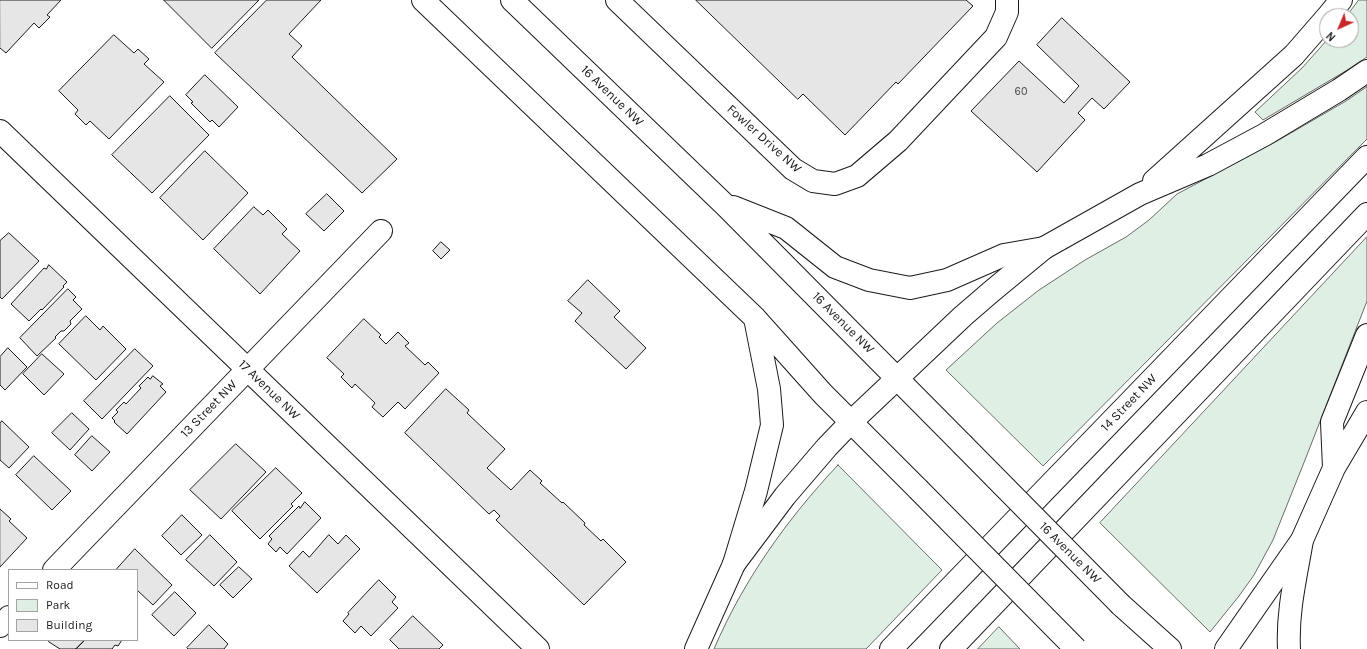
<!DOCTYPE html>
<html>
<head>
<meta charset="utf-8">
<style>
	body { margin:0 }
	#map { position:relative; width:1367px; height:649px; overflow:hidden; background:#fff; font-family:Karla,sans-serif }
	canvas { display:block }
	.legend { position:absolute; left:8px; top:569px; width:130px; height:72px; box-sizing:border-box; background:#fff; border:1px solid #a3a3a3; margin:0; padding:5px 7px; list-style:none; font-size:12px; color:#1a1a1a }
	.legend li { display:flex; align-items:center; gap:8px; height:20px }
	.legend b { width:20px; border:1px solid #a3a3a3 }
	.north { position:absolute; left:1319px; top:8px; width:40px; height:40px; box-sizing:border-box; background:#fff; border:1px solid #a3a3a3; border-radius:50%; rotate:224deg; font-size:11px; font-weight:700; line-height:16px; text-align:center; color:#1a1a1a }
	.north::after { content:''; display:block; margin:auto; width:14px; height:18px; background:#c62828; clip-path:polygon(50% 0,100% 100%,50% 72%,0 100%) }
</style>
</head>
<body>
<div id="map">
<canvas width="1367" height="649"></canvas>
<ul class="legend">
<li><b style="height:5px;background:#fff"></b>Road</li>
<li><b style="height:11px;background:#e0efe3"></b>Park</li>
<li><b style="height:11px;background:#e6e6e6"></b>Building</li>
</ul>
<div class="north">N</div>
</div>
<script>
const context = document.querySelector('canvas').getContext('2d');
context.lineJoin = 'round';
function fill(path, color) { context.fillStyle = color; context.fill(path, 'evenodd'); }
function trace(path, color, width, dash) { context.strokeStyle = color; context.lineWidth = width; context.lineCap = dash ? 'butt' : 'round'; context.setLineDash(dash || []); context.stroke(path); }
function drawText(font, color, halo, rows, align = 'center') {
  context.font = font + ' Karla,sans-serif'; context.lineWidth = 3; context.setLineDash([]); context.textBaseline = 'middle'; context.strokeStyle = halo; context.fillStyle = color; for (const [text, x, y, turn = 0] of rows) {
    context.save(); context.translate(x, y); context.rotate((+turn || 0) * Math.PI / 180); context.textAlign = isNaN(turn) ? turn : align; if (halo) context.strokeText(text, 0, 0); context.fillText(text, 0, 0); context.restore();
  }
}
const green = new Path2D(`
	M 1359,0 L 1367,0 L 1367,57 L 1349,69 L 1263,120 L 1255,112 L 1302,68 L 1327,40 L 1351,40 L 1351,16 L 1347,16 Z
	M 1367,87 L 1367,139 L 1043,466 L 946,370 L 997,323 L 1039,290 L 1085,260 L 1126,237 L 1149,220 L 1177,194 L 1277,141 L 1346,101 Z
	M 1367,237 L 1367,301 L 1305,460 L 1273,540 L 1254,575 L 1239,596 L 1210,632 L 1100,523 Z
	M 838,465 L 942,570 L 866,649 L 714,649 C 743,581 787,519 838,465 Z
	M 999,627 L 1020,649 L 978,649 Z`);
fill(green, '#e0efe3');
trace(green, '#6a6a6a', 1);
const building = new Path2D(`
	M 0,0 L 61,0 L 47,15 L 50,17 L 39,28 L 34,23 L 6,53 L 0,48 Z
	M 164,0 L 259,0 L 212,48 Z
	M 267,0 L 321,0 L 289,34 L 302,46 L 292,57 L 397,159 L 362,193 L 215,53 Z
	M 696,0 L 966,0 L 973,6 L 898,84 L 896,82 L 845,135 L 803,94 L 798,99 Z
	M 1062,18 L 1130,82 L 1104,109 L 1092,98 L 1078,113 L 1085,120 L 1037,172 L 971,111 L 1019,61 L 1064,103 L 1079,86 L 1037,45 Z
	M 114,35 L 134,53 L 138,49 L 149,59 L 144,64 L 164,82 L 109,139 L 90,121 L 86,125 L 75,114 L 78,110 L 59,91 Z
	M 205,75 L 238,107 L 219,127 L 212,120 L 210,122 L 191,103 L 193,102 L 186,95 Z
	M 170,96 L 209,135 L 152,193 L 112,155 Z
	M 205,151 L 248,193 L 203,240 L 160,198 Z
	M 327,194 L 344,211 L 324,231 L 306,214 Z
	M 254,207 L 263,215 L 268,210 L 287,229 L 282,234 L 300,251 L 260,294 L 214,249 Z
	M 9,233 L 39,261 L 2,299 L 0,297 L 0,241 Z
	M 441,242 L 450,250 L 441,259 L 433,251 Z
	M 49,265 L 67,282 L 63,286 L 64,287 L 42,310 L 41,309 L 29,321 L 11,304 L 44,268 L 46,269 Z
	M 588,280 L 620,311 L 614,317 L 646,348 L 626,369 L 575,321 L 582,313 L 568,301 Z
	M 68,289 L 76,297 L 73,300 L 82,309 L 70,321 L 71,324 L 64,331 L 61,331 L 55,337 L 56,338 L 37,356 L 20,338 Z
	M 86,316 L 100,330 L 103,326 L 126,349 L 96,380 L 59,344 Z
	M 364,319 L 381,335 L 379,337 L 386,344 L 398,332 L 409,343 L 405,346 L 425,365 L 428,362 L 439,373 L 405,409 L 398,402 L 383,417 L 372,407 L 375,403 L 355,384 L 352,388 L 341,377 L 344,374 L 327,358 Z
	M 8,348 L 27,367 L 5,390 L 0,385 L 0,357 Z
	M 135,349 L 153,366 L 102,419 L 84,401 Z
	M 42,354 L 64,374 L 44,395 L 23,374 Z
	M 153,376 L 163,384 L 160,386 L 166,392 L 127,434 L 114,422 L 115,421 L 112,418 L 118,412 L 116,410 L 124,402 L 126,404 L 141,388 L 139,386 L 148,377 L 150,379 Z
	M 446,389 L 469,410 L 467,413 L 505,449 L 487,468 L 511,490 L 530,470 L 542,481 L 540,483 L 562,503 L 563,502 L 585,523 L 584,525 L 601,541 L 603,539 L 626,562 L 584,605 L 496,520 L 500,516 L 494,510 L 489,514 L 405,433 Z
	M 72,413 L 89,429 L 70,450 L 52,433 Z
	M 2,421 L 29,447 L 9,468 L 0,460 L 0,424 Z
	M 92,436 L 110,452 L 92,471 L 75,455 Z
	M 236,444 L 266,472 L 221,519 L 190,490 Z
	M 34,456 L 71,491 L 52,510 L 16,475 Z
	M 276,468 L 302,493 L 291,504 L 293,506 L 260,539 L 232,511 Z
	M 305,502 L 321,518 L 287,554 L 280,547 L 276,552 L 268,544 L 272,539 L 269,536 L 299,506 L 300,508 Z
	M 0,509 L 11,519 L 9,521 L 27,538 L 0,567 Z
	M 182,515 L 202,535 L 181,555 L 162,536 Z
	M 210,535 L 237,562 L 214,586 L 186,560 Z
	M 329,535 L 338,544 L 346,535 L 360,549 L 317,593 L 289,566 L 303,551 L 309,557 Z
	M 135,549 L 172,585 L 153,605 L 137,590 L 137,570 L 116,570 Z
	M 239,567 L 252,579 L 233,598 L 220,585 Z
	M 379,580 L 396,597 L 392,602 L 398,608 L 371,636 L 361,626 L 355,633 L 343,621 L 349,614 L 348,613 Z
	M 175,592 L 196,613 L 174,636 L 152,615 Z
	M 413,616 L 443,645 L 439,649 L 399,649 L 390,640 Z
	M 209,625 L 228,644 L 224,649 L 188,649 L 187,648 Z
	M 49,640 L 85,640 L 76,649 L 60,649 L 49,642 Z
	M 85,640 L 122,640 L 118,646 L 115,645 L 112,649 L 76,649 Z`);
fill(building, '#e6e6e6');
trace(building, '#1a1a1a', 1);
const minor = new Path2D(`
	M 617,0 L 793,169 L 813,181 L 835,184 L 857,176 L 898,141 L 996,37 L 1007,12 L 1007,0
	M 0,131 L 538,649
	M 54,570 L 381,231
	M 0,626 L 9,617`);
const major = new Path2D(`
	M 1328,16 L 1341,0
	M 1154,181 L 1294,55 L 1327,17
	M 1334,468 L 1332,422 L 1367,335
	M 696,649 L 734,564 L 785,496 L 827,447 L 851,422 L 963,316 L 992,291 L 1044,248 L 1140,194 L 1208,165 L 1264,135 L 1339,90 L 1367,71
	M 891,649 L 1367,157
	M 951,649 L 1367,214
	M 1226,649 L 1302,540 L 1334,468 L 1367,412`);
const highway = new Path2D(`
	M 423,0 L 755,318 L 823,394 L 918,489
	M 512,0 L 725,205 L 962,444
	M 733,207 L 786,228 L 835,267 L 869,280 L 910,288 L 947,280 L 1004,255 L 1044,248
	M 734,564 L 756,491 L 772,425 L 769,389 L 755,318
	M 1121,605 L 1170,649
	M 1289,649 C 1287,612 1296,576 1302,540`);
trace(minor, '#1a1a1a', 24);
trace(major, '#1a1a1a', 24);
trace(highway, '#1a1a1a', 24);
trace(minor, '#fff', 22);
trace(major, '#fff', 22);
trace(highway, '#fff', 22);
const highwayBridge = new Path2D(`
	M 962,444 L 1121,605
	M 918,489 L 1076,649`);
trace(highwayBridge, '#1a1a1a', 24, []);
trace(highwayBridge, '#fff', 22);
drawText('11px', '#4d4d4d', null, [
	["60",1021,92]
]);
drawText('13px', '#1a1a1a', '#fff', [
	["16 Avenue NW",612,96,44],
	["Fowler Drive NW",764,139,42],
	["16 Avenue NW",843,323,45],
	["17 Avenue NW",269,390,44],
	["14 Street NW",1129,403,-46],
	["13 Street NW",209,409,-46],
	["16 Avenue NW",1070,553,45]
]);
</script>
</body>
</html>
